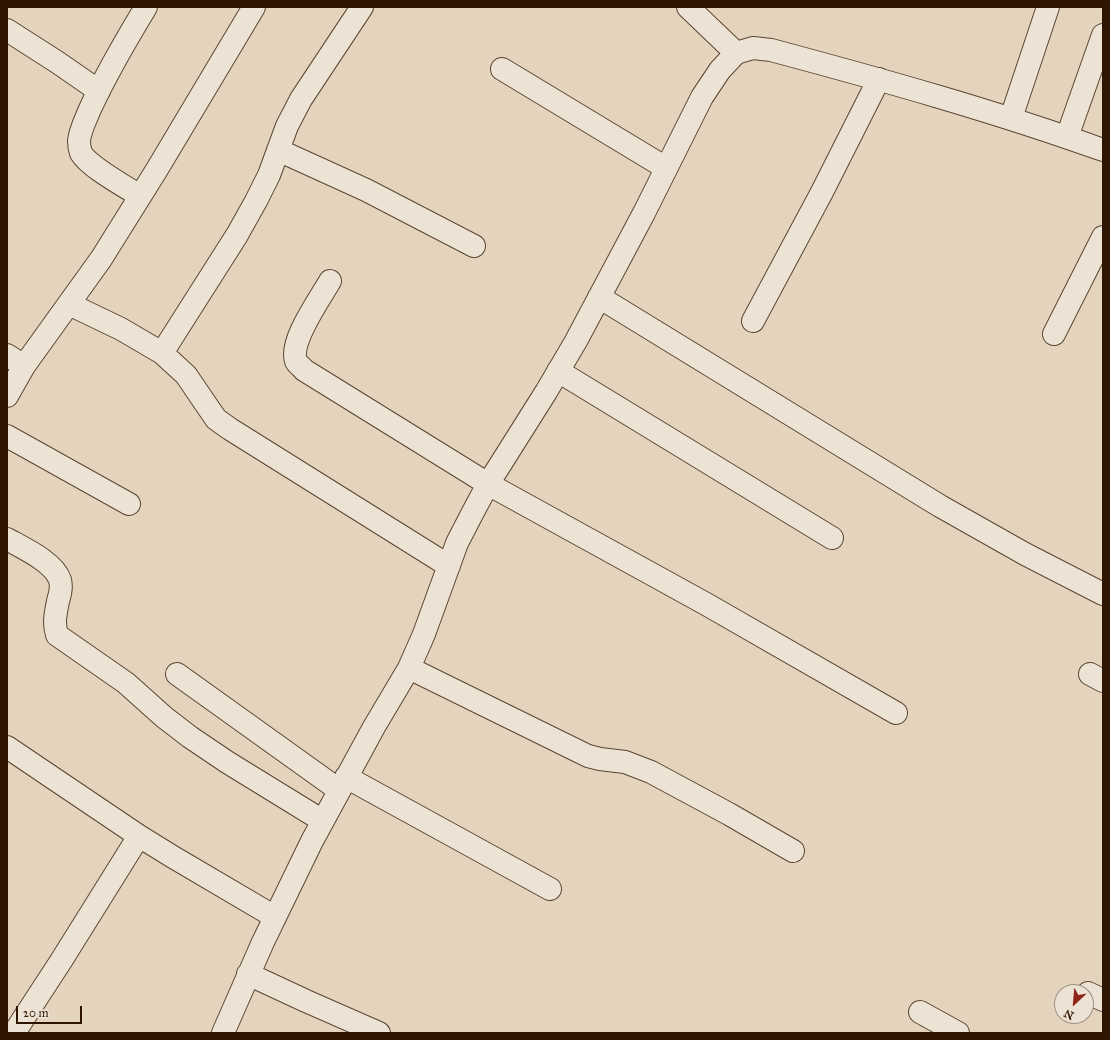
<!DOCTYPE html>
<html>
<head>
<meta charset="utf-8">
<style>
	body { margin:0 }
	#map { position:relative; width:1110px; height:1040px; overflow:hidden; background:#e4d4be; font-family:"IM FELL Great Primer",serif }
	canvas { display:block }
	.frame { position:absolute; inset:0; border:8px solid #2d1501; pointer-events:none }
	.north { position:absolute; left:1054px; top:984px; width:40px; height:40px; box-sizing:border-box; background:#ede3d5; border:1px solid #a09180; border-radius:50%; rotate:206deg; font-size:11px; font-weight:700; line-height:16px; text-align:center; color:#2d1501 }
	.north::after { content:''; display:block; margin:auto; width:14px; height:18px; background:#8f2418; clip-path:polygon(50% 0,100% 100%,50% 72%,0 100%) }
	.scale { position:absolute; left:16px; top:1006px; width:66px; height:18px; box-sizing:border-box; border:2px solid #2d1501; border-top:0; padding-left:5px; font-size:12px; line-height:14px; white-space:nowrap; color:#2d1501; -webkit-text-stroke:3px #ede3d5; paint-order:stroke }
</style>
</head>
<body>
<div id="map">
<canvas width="1110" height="1040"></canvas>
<div class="frame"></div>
<div class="north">N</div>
<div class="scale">20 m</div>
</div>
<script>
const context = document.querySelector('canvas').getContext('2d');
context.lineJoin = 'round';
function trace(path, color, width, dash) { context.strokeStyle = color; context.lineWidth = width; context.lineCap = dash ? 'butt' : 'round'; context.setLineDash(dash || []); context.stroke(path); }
const minor = new Path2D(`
	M 688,7 L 736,53
	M 7,30 L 57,62 L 99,91
	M 502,69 L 666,168
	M 1011,118 L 1048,7
	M 1067,137 L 1103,35
	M 278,150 L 366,190 L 474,246
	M 140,196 C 126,187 89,167 81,153 C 80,150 79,144 79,141 C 80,130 86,119 90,109 C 106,74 126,40 146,7
	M 330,281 C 320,299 289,341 296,361 C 297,364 302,367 304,370 L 488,484 L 706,604 L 896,713
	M 599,297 L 940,506 L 1025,554 L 1103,594
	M 69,304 L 121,329 L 162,353 L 186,375 L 216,419 L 230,429 L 449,566
	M 753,321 L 822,192 L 879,79
	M 1054,334 L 1103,237
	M 162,353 L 237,235 L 256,201 L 269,175 L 287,126 L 301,99 L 362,7
	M 7,355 L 24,366
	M 558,371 L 832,538
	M 7,396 L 24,366 L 101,259 L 156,171 L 254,7
	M 7,436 L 129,504
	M 7,539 C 23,548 54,562 60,580 C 62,587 60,595 58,601 C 56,613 53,622 57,635 L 126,683 L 164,717 L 190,737 L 227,762 L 323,821
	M 409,668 L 588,756 L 600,759 L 625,762 L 651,772 L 729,814 L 793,851
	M 177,674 L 339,790
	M 1090,674 L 1103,681
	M 7,747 L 139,836 L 173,857 L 275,917
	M 346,777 L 550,889
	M 248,974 L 306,1001 L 379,1033
	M 1088,993 L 1103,1000
	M 920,1012 L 958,1033
	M 14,1033 L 61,961 L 139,836
	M 223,1033 L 263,942 L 312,841 L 374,727 L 409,668 L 424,634 L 457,543 L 473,512 L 488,484 L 546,392 L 576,341 L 644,213 L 702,97 L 720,70 L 736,53 L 753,48 L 771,50 C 883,80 994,111 1103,150`);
trace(minor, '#5b4530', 24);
trace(minor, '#ede3d5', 22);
</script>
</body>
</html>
